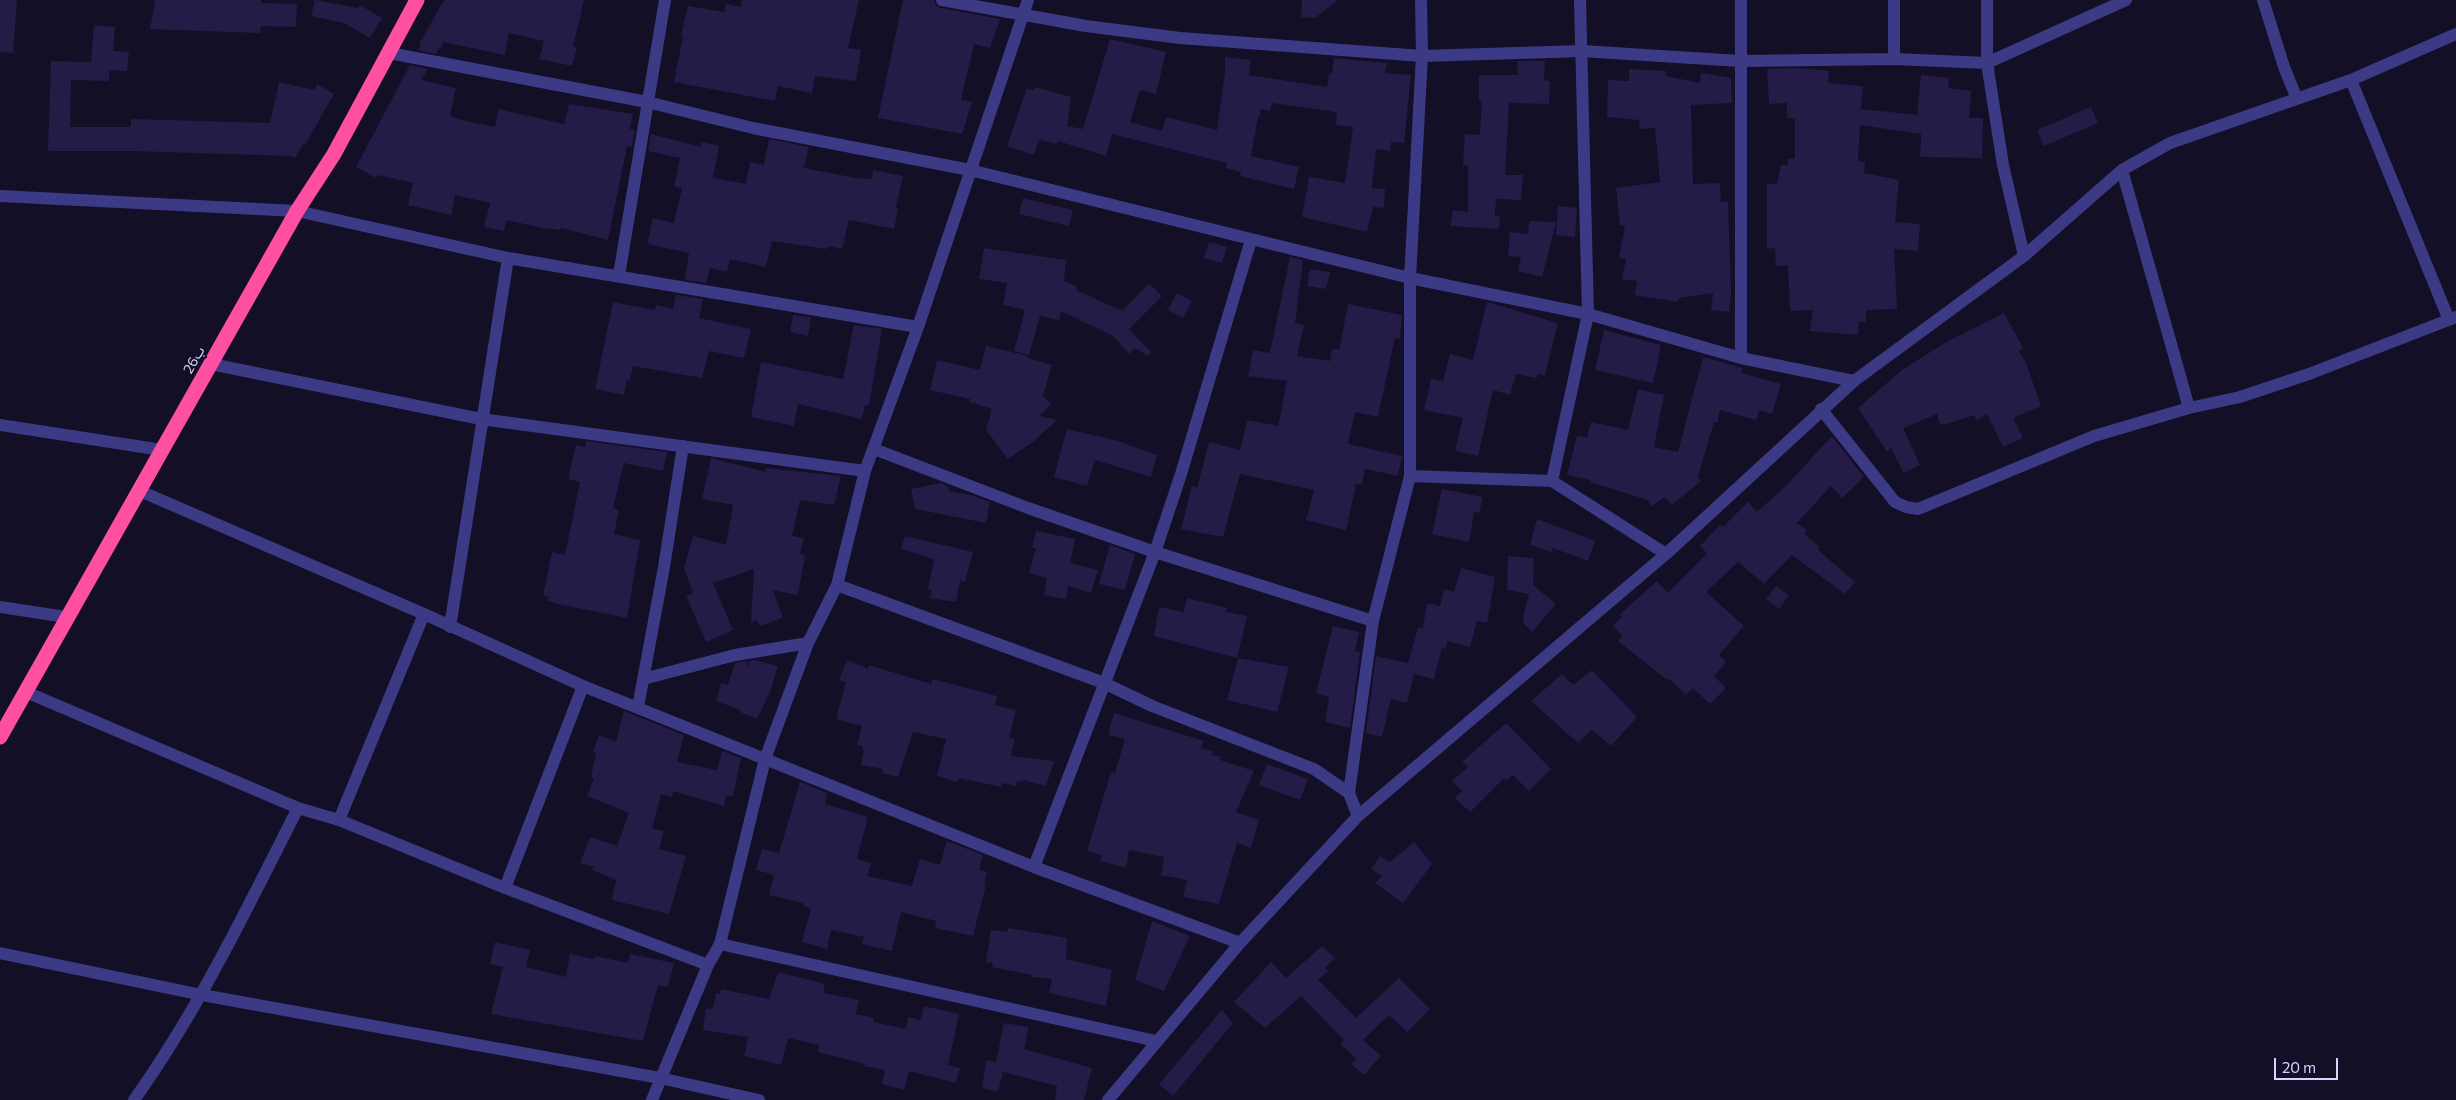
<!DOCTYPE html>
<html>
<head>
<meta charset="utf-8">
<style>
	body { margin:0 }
	#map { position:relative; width:2456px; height:1100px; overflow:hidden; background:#130f26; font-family:Commissioner,sans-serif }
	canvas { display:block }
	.scale { position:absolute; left:2274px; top:1058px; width:64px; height:22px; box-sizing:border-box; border:2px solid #d9d4ff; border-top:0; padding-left:6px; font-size:15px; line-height:18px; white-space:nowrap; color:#d9d4ff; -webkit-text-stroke:4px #130f26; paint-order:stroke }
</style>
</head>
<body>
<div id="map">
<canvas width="2456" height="1100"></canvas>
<div class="scale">20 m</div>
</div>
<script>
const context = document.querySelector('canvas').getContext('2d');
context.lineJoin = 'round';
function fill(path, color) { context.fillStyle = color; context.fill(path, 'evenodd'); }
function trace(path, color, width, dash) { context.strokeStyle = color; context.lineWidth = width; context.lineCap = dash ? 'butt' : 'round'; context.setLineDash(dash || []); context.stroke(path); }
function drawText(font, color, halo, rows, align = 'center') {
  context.font = font + ' Commissioner,Vazirmatn,sans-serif'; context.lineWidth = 4.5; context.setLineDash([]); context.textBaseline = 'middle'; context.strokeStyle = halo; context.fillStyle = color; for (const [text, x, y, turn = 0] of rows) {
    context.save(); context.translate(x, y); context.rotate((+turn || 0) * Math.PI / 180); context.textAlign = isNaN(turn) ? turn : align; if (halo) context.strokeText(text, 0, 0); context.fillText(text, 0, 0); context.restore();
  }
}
fill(new Path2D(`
	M 0,0 L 17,0 L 13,53 L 0,52 Z
	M 155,0 L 261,0 L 261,3 L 297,4 L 296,27 L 261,26 L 260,33 L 150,29 Z
	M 315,0 L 358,8 L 360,5 L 382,18 L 370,38 L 344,23 L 311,16 Z
	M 444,0 L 584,0 L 573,47 L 577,47 L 572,66 L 539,59 L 544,41 L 509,33 L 505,55 L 443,42 L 441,49 L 439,48 L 436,54 L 418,50 L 421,44 L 419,44 Z
	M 742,0 L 859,0 L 848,48 L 861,50 L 856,81 L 815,76 L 812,93 L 778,86 L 775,101 L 674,82 L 683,36 L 681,36 L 688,6 L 724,12 L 726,4 L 741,7 Z
	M 903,0 L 934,0 L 936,6 L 941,8 L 1000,19 L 990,48 L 974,44 L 961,100 L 972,102 L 962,134 L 878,118 Z
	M 1302,0 L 1338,0 L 1315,18 L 1301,17 Z
	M 94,25 L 115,27 L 113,51 L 129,52 L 127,71 L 109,70 L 109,81 L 71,80 L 70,127 L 131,127 L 131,119 L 270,123 L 279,82 L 314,90 L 317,84 L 334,94 L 305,145 L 303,144 L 295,158 L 291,156 L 132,151 L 48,151 L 51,61 L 91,62 Z
	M 1110,39 L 1166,52 L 1156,94 L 1140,90 L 1130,122 L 1162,131 L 1166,117 L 1217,130 L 1225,73 L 1225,57 L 1251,60 L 1249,75 L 1327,87 L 1329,73 L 1332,74 L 1334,58 L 1387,63 L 1385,73 L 1411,75 L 1404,143 L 1391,142 L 1390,151 L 1376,149 L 1372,188 L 1385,189 L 1384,208 L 1373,207 L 1367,232 L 1302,217 L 1309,177 L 1345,183 L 1353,127 L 1336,125 L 1337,113 L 1329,111 L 1272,103 L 1270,111 L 1261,109 L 1260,117 L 1258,117 L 1251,156 L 1299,167 L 1294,189 L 1240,176 L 1241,172 L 1226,168 L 1227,163 L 1112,134 L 1106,156 L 1058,141 L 1057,144 L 1039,140 L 1034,155 L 1007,146 L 1027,88 L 1034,90 L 1035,87 L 1071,97 L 1067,126 L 1083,129 Z
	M 1517,61 L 1545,61 L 1544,80 L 1550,81 L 1549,104 L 1509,103 L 1505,175 L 1523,175 L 1521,200 L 1496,199 L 1495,216 L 1500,217 L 1499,229 L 1450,226 L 1453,210 L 1468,212 L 1468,166 L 1463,165 L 1465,134 L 1480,135 L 1482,101 L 1479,101 L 1479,75 L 1518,75 Z
	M 410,65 L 428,69 L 421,80 L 456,88 L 450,116 L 461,120 L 495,127 L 498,109 L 564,124 L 569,104 L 633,114 L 630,129 L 635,130 L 632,147 L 627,146 L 608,240 L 561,228 L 560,230 L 548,228 L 548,229 L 506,220 L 504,231 L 484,227 L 490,203 L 455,195 L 451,215 L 408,205 L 413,183 L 378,175 L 376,178 L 356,167 Z
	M 1798,68 L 1829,71 L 1828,83 L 1863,86 L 1861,109 L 1917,115 L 1921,75 L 1949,78 L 1948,88 L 1971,91 L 1969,118 L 1983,118 L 1982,158 L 1920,157 L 1921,134 L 1860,125 L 1858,161 L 1865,162 L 1864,173 L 1899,180 L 1895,222 L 1920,224 L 1918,251 L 1894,249 L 1897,309 L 1866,310 L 1866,322 L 1859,322 L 1858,335 L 1810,331 L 1813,310 L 1790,311 L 1788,265 L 1776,266 L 1775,248 L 1767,249 L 1767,184 L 1777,184 L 1781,165 L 1788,165 L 1788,159 L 1795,159 L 1795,118 L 1787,118 L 1787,103 L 1769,104 L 1767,71 L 1768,69 Z
	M 1629,69 L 1666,71 L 1666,76 L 1700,83 L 1701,73 L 1731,78 L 1732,103 L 1691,105 L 1693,184 L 1720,183 L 1721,202 L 1728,202 L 1731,292 L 1729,312 L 1711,310 L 1713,293 L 1679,298 L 1678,302 L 1635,295 L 1637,281 L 1622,279 L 1626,259 L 1619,258 L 1625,226 L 1620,225 L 1616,188 L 1660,182 L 1655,128 L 1640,129 L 1639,120 L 1607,117 L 1608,80 L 1629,81 Z
	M 2091,107 L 2098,123 L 2044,146 L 2037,130 Z
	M 651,134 L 701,147 L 701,142 L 719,146 L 713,178 L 746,184 L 750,162 L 764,165 L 769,139 L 809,147 L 804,168 L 856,178 L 872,179 L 873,170 L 903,176 L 896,207 L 898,209 L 894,229 L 849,220 L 842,249 L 828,246 L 827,249 L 772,241 L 766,267 L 730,259 L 727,272 L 710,268 L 706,283 L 685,280 L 689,253 L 647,244 L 653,218 L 674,223 L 682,188 L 674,186 L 680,158 L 648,151 Z
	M 1023,198 L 1073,210 L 1069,226 L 1019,214 Z
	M 1558,206 L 1577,208 L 1575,237 L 1556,235 Z
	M 1529,221 L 1556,222 L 1542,277 L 1518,271 L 1521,257 L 1508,256 L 1510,232 L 1528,234 Z
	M 1209,242 L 1227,247 L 1222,263 L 1204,258 Z
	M 984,248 L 1066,260 L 1064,281 L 1078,287 L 1076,290 L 1122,311 L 1149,283 L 1162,296 L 1129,329 L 1151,352 L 1148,356 L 1135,348 L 1129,354 L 1113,336 L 1061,311 L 1059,320 L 1040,316 L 1029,355 L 1014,351 L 1025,310 L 1003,305 L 1007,283 L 979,279 Z
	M 1290,257 L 1303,260 L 1295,323 L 1304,325 L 1297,356 L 1330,361 L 1332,349 L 1339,350 L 1348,304 L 1402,315 L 1400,339 L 1395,338 L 1378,417 L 1355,412 L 1348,444 L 1402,456 L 1398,476 L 1365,469 L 1362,485 L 1356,484 L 1346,530 L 1306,520 L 1314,490 L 1240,474 L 1223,537 L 1181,529 L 1192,486 L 1197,488 L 1209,442 L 1240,450 L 1247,420 L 1278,426 L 1287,381 L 1248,376 L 1253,350 L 1270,353 Z
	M 1310,269 L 1330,272 L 1326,289 L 1307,286 Z
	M 1177,293 L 1192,301 L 1183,318 L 1168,310 Z
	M 676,295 L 703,299 L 699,318 L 751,329 L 744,358 L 709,351 L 702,378 L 633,366 L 630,380 L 627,379 L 624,395 L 595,389 L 613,302 L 655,310 L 656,305 L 673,309 Z
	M 1487,302 L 1558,323 L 1545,375 L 1538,374 L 1537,378 L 1516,374 L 1510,395 L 1493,390 L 1478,456 L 1455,451 L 1463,418 L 1424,410 L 1431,379 L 1443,381 L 1450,354 L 1473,360 Z
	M 2004,313 L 2023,348 L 2019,351 L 2026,363 L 2041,406 L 2013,418 L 2023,438 L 2003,447 L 1987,414 L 1977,420 L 1974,415 L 1947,424 L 1940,424 L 1937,414 L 1903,428 L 1920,465 L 1904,473 L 1891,448 L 1887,452 L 1858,408 L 1902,370 L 1943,344 Z
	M 793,315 L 811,318 L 808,336 L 790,332 Z
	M 854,325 L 882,329 L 869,405 L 865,405 L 862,419 L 798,404 L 794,426 L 751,417 L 761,362 L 843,379 Z
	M 1604,330 L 1661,345 L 1653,383 L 1595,370 Z
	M 986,346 L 1028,356 L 1028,358 L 1052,365 L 1043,396 L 1051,404 L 1040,416 L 1057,420 L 1034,441 L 1008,459 L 986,430 L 992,409 L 969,402 L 970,399 L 930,390 L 937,360 L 980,370 Z
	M 1703,357 L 1743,368 L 1741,373 L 1781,384 L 1772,414 L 1759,410 L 1756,420 L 1720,410 L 1717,423 L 1714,422 L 1698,476 L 1701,481 L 1672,505 L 1665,497 L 1652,506 L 1648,500 L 1590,482 L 1591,480 L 1567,475 L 1577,436 L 1587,438 L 1591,422 L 1628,430 L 1638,389 L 1664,395 L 1654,447 L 1678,452 Z
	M 1067,429 L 1118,441 L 1157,455 L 1151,477 L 1095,460 L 1087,486 L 1054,477 Z
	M 1832,436 L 1864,477 L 1842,498 L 1831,486 L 1797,523 L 1807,530 L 1804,534 L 1820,547 L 1818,550 L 1855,582 L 1845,594 L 1792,555 L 1764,584 L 1738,562 L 1706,592 L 1744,626 L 1719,655 L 1726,662 L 1714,676 L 1726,688 L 1710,704 L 1693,688 L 1686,695 L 1668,678 L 1667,680 L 1618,641 L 1622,636 L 1613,625 L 1622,617 L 1619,615 L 1657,581 L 1668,593 L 1707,553 L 1700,546 L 1720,525 L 1723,527 L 1748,502 L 1757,512 L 1786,486 Z
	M 586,441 L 667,452 L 663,471 L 624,463 L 613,508 L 619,510 L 614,534 L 640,540 L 627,618 L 558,604 L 548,601 L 549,597 L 543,596 L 552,552 L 565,555 L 580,482 L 568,479 L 576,445 L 585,447 Z
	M 711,458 L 766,472 L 766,468 L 841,476 L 834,505 L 800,500 L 792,536 L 804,538 L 800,554 L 805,555 L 798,595 L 773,590 L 783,618 L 760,626 L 757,620 L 751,623 L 754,569 L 713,583 L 733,630 L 706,642 L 686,596 L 693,593 L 684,568 L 693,536 L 726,545 L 733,505 L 702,499 Z
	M 941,483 L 948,486 L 949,491 L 971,495 L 990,502 L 986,523 L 915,509 L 911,489 Z
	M 1442,489 L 1483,497 L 1479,513 L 1474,512 L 1469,542 L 1432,534 Z
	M 1537,519 L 1595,541 L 1588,561 L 1553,548 L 1552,552 L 1530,545 Z
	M 1036,531 L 1075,539 L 1070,563 L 1098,570 L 1091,593 L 1068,586 L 1066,599 L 1044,595 L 1047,578 L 1029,573 L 1036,548 L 1032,548 Z
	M 905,536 L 973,552 L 965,582 L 960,580 L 956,602 L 930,598 L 932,589 L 928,589 L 934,559 L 901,549 Z
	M 1110,545 L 1135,554 L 1125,590 L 1099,584 Z
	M 1508,556 L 1534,558 L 1533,585 L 1556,604 L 1532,632 L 1524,624 L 1523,617 L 1529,594 L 1507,590 Z
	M 1461,568 L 1495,577 L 1487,623 L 1477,621 L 1470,647 L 1447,641 L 1446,649 L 1442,648 L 1434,679 L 1414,674 L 1407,703 L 1391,699 L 1382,737 L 1366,733 L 1376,656 L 1408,663 L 1418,627 L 1423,628 L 1427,603 L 1440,606 L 1444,589 L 1454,592 Z
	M 1776,586 L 1789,595 L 1779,609 L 1766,599 Z
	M 1187,598 L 1227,608 L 1226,612 L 1247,616 L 1237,658 L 1154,636 L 1159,607 L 1184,612 Z
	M 1333,626 L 1359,632 L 1355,651 L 1360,652 L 1350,728 L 1325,722 L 1329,697 L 1316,693 Z
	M 1238,658 L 1289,667 L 1277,712 L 1227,700 Z
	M 755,660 L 778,666 L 770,692 L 757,719 L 740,712 L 741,710 L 716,701 L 721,683 L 728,685 L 735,663 L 746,661 L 748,667 L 749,661 Z
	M 847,660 L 868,669 L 869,665 L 931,684 L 933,679 L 997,696 L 995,705 L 1016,710 L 1009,737 L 1015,739 L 1011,756 L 1054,761 L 1046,786 L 1023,780 L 1022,782 L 1017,781 L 1016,786 L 1002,783 L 1001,787 L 959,778 L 958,782 L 937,776 L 946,739 L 913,732 L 898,777 L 882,773 L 883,769 L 861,765 L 864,750 L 862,750 L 863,746 L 857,745 L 862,726 L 836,719 L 846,682 L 839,680 Z
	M 1592,670 L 1637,717 L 1611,746 L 1592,730 L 1578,743 L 1531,701 L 1562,674 L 1573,685 Z
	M 624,711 L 684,735 L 677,762 L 717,770 L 722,751 L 741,758 L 733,796 L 726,795 L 724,806 L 673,791 L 672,797 L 661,794 L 652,828 L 664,831 L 659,849 L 686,856 L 669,914 L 612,900 L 616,880 L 592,870 L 594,867 L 580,863 L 590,837 L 617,846 L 629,813 L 587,796 L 594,778 L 591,777 L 596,753 L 593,752 L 599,735 L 616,742 Z
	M 1114,713 L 1204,741 L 1201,748 L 1213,751 L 1212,755 L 1221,757 L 1220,760 L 1254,771 L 1236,812 L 1259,820 L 1251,848 L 1237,843 L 1219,904 L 1183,897 L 1187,880 L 1161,875 L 1164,857 L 1129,850 L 1126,868 L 1100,861 L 1102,855 L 1087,851 L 1111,772 L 1115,773 L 1125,739 L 1108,735 Z
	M 1506,723 L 1551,769 L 1529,791 L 1513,775 L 1506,781 L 1504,778 L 1470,812 L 1455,798 L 1462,791 L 1452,781 L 1468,767 L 1462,762 Z
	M 1267,764 L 1308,779 L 1300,800 L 1259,785 Z
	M 800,782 L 827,793 L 825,804 L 868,817 L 857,859 L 871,863 L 867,876 L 912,886 L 920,859 L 940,865 L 947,841 L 983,855 L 979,870 L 987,872 L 984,885 L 986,885 L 973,936 L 935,928 L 936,921 L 901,912 L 892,951 L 862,944 L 864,937 L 831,930 L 827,949 L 802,942 L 811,908 L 803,906 L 803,903 L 769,895 L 774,875 L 756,870 L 762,849 L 779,853 Z
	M 1414,842 L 1432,864 L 1403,903 L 1375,883 L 1382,876 L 1371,869 L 1380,856 L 1390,862 Z
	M 1152,921 L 1190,936 L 1164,991 L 1135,980 Z
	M 1008,928 L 1067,938 L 1066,959 L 1112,970 L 1106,1006 L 1049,993 L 1052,979 L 1032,977 L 1032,975 L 992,967 L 993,963 L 986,962 L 991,930 L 1008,932 Z
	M 495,942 L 530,950 L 526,967 L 566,977 L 570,954 L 594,959 L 595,956 L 628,963 L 630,954 L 674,963 L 668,987 L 658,985 L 643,1041 L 491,1014 L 503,967 L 490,964 Z
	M 1322,946 L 1335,958 L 1325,968 L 1328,971 L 1318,980 L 1356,1018 L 1399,978 L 1430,1009 L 1407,1032 L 1389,1015 L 1363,1040 L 1381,1056 L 1364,1075 L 1351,1064 L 1356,1058 L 1340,1044 L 1344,1040 L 1301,996 L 1265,1028 L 1234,1002 L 1271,962 L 1286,978 Z
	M 778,972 L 825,984 L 823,993 L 859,1000 L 856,1014 L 874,1018 L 873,1022 L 906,1029 L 908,1017 L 921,1020 L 924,1006 L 959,1014 L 948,1065 L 960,1068 L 956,1083 L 909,1071 L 904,1090 L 882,1084 L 885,1070 L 864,1066 L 865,1064 L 818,1052 L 819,1045 L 788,1038 L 781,1065 L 744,1056 L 748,1037 L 703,1030 L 706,1008 L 713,1009 L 716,993 L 720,994 L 721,989 L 769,999 Z
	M 1222,1010 L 1233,1023 L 1173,1096 L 1159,1084 Z
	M 1004,1023 L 1029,1027 L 1024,1049 L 1092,1068 L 1084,1100 L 1055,1100 L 1057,1086 L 1003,1072 L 998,1092 L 982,1088 L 986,1060 L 996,1062 Z`), '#241b47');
trace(new Path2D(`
	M 942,0 L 1086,26 L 1180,38 L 1422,56 L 1582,51 L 1740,61 L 1894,59 L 1987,63 L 2126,0
	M 1741,0 L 1741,358
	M 1987,0 L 1987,63 L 2003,165 L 2024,256
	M 2263,0 L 2284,67 L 2297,99
	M 389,53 L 647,102 L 753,128 L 970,170 L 1410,278 L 1588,314 L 1741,358 L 1854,381
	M 1894,59 L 1894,0
	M 2351,80 L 2449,320
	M 2122,170 L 2189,408
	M 0,196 L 297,211 L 508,258 L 918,327
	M 619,275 L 665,0
	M 211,364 L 481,419 L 865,471
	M 1821,409 L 1895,502 L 1906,507 L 1918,509 L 2094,436 L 2189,408 L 2240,397 L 2309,374 L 2456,317
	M 0,425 L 162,450
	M 874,449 L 1028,508 L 1155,552 L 1373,621
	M 1410,476 L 1552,481 L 1666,554
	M 1552,481 L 1588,314 L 1580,0
	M 140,491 L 424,614 L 583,686 L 1034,867 L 1240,943
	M 837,585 L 1104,683 L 1152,706 L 1314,769 L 1349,793 L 1358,816
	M 0,607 L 66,617
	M 450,627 L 508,258
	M 643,679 L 735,655 L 808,643
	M 26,692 L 298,808 L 339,820 L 505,888 L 708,965
	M 638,707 L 664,567 L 683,446
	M 1349,793 L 1373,621 L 1410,476 L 1410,278 L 1422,56 L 1421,0
	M 339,820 L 424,614
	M 1034,867 L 1155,552 L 1181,474 L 1251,240
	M 505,888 L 583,686
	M 720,944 L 1156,1041
	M 0,953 L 202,995 L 660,1078 L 759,1100
	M 134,1100 C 199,1009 247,908 298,808
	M 652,1100 L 708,965 L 720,944 L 765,759 L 808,643 L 837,585 L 865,471 L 918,327 L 1028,0
	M 1108,1100 L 1240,943 L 1358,816 L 1666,554 L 1854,381 L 2024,256 L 2122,170 L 2170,143 L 2351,80 L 2456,34`), '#3d3a85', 12);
trace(new Path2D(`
	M 0,737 L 297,211 L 334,154 L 417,0`), '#ff4fa3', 15);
drawText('14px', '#d9d4ff', '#130f26', [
	["26ب",194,360,-60]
]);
</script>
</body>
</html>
